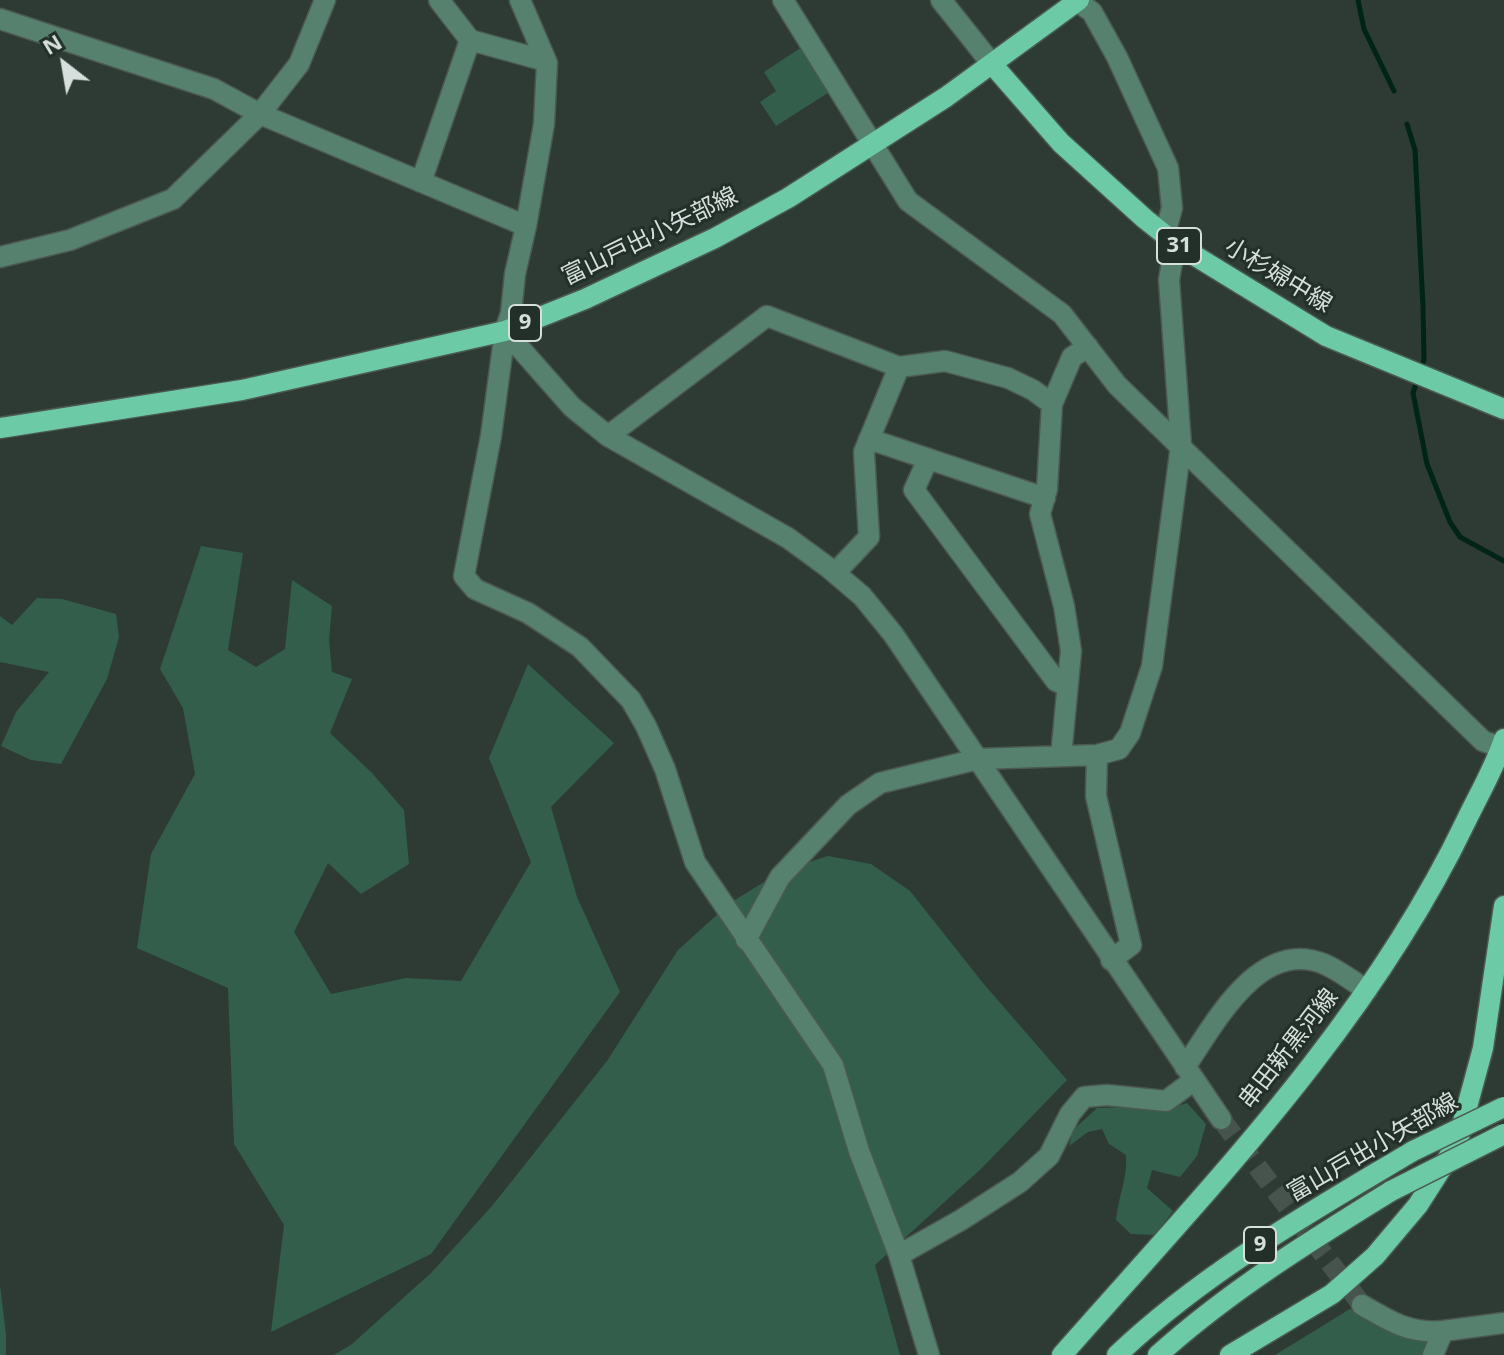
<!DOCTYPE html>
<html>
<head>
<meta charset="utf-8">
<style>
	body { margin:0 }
	#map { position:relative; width:1504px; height:1355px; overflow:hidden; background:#2d3b34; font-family:"Open Sans",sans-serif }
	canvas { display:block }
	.north { position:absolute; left:24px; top:24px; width:80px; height:80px; -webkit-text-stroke:6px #23302a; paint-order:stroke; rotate:329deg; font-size:22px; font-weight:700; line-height:32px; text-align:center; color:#d6dfdb }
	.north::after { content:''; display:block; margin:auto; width:28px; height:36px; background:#d6dfdb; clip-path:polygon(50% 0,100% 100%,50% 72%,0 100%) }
</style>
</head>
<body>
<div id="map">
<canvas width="1504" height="1355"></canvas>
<div class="north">N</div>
</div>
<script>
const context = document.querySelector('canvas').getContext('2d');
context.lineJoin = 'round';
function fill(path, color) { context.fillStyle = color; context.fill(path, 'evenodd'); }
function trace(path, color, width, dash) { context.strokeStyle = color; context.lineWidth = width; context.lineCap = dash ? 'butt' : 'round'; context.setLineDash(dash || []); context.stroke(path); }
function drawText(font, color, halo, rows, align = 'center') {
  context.font = font + ' "Open Sans","Noto Sans JP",sans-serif'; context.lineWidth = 6; context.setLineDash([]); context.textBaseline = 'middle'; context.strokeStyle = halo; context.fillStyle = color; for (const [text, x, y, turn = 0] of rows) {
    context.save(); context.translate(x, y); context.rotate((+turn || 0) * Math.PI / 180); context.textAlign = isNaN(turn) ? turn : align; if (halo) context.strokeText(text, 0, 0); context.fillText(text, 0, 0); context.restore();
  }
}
fill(new Path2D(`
	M 802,47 L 831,91 L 776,126 L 760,102 L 776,91 L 764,72 Z
	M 201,546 L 243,553 L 228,650 L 256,667 L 285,649 L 292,580 L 332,606 L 329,640 L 332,672 L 352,679 L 330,733 L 372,773 L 404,810 L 409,864 L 361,894 L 328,863 L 294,932 L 331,994 L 406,978 L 461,981 L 531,862 L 489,758 L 528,664 L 614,743 L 551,807 L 577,897 L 620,992 L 431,1254 L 271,1332 L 284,1225 L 234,1144 L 228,988 L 137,948 L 151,854 L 195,774 L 183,708 L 160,669 Z
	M 37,598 L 62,599 L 116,614 L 119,637 L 107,679 L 61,764 L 31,760 L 1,746 L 16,712 L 49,672 L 0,662 L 0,616 L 12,625 Z
	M 828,856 L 871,864 L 910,891 L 983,983 L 1067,1080 L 982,1168 L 875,1265 L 900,1355 L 334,1355 L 352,1344 L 431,1273 L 492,1206 L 607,1061 L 678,950 L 730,903 L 782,871 Z
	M 1187,1103 L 1206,1124 L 1197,1156 L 1180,1177 L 1152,1170 L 1147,1188 L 1173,1211 L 1155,1235 L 1131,1234 L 1116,1220 C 1118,1197 1128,1177 1126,1155 L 1109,1144 L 1102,1129 L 1088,1132 L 1069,1146 L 1073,1130 L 1097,1108 L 1131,1107 L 1160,1111 Z
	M 0,1285 L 6,1335 L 6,1355 L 0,1355 Z
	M 1350,1309 L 1422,1341 L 1435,1337 L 1426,1355 L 1275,1355 Z`), '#335e4c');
trace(new Path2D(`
	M 1358,0 L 1364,29 L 1394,91
	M 1407,124 L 1415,150 L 1423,306 L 1424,360 L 1421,369
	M 1418,378 L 1413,393 L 1427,464 L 1450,522 L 1460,537 L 1504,561`), '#002417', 5);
trace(new Path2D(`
	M 1221,1119 L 1362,1305`), '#46544d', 20, [20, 10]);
const minor = new Path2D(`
	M 439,0 L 470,40 L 546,61
	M 520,0 L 547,63 L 544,124 L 526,226 L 515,274 L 511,313 L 505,331 L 491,436 L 464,576 L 475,589 L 528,613 L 580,647 L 631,700 L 646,726 L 665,769 L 695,862 L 833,1065 L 859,1151 L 899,1255 L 929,1355
	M 783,0 L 908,201 L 1062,314 L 1117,385 L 1483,741 L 1501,747
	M 941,0 L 992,64
	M 1077,1 L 1092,12 L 1117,57 L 1168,168 L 1172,208 L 1165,234
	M 0,19 L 214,89 L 260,114 L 526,226
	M 421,182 L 470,40
	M 0,257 L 70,240 L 173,199 L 260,114 L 299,64 L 325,0
	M 505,331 L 572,407 L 608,436 L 788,538 L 829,568 L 862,596 L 893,634 L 1221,1119
	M 1052,404 L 1047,489 L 1040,514 L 1064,606 L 1071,651 L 1061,756
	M 608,436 L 767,316 L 899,367 L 945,361 L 1008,378 L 1033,390 L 1052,404 L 1072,357 L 1088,347
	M 869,439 L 1045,498
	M 928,459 L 914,490 L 1056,681 L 1067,686
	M 835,573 L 869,537 L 864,452 L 899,367
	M 1097,755 L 1096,796 L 1131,945 L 1111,960
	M 746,940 L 780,877 L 848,805 L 880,783 L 978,759 L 1097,755 L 1119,749 L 1130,733 L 1152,666 L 1181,445 L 1169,280 L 1173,256 L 1179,246
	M 1185,1067 C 1214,1025 1259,937 1324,964 C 1339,970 1353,982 1367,990
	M 899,1255 L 961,1220 L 1020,1182 L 1049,1156 L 1070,1114 L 1084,1097 L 1107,1095 L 1166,1101 L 1193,1081
	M 1362,1305 C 1390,1321 1409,1334 1443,1331
	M 1433,1355 L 1443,1331 L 1504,1323`);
const major = new Path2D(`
	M 992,64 L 1061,143 L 1145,219 L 1179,246 L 1326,336 L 1504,409
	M 0,428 L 242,390 L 505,331 L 585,299 L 715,238 L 788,198 L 946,97 L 1079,0
	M 1062,1355 C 1209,1188 1369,1024 1466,821 C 1479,794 1495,767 1504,739
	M 1117,1355 C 1204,1272 1311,1212 1413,1151
	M 1158,1355 C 1229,1291 1310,1241 1391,1191
	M 1230,1355 L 1332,1294 L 1375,1256 L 1418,1205 L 1457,1144 L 1483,1048 L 1504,906`);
trace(minor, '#4b5952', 23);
trace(major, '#4b5952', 23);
trace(minor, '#56816f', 20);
trace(major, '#6ccba6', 20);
const majorBridge = new Path2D(`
	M 1413,1151 L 1504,1107
	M 1391,1191 L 1504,1134`);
trace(majorBridge, '#4b5952', 23, []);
trace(majorBridge, '#6ccba6', 20);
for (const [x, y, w] of [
	[1179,246,44],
	[525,323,32],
	[1260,1245,32]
]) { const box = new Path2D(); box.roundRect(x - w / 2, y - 18, w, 36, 6); context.fillStyle = '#23302a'; context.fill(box); trace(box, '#d6dfdb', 2); }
drawText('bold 22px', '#d6dfdb', null, [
	["31",1179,246],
	["9",525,323],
	["9",1260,1245]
]);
drawText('24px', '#d6dfdb', '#23302a', [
	["富山戸出小矢部線",650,237,-26],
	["小杉婦中線",1278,276,31],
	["串田新黒河線",1289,1049,-52],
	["富山戸出小矢部線",1373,1148,-30]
]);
</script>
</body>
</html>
